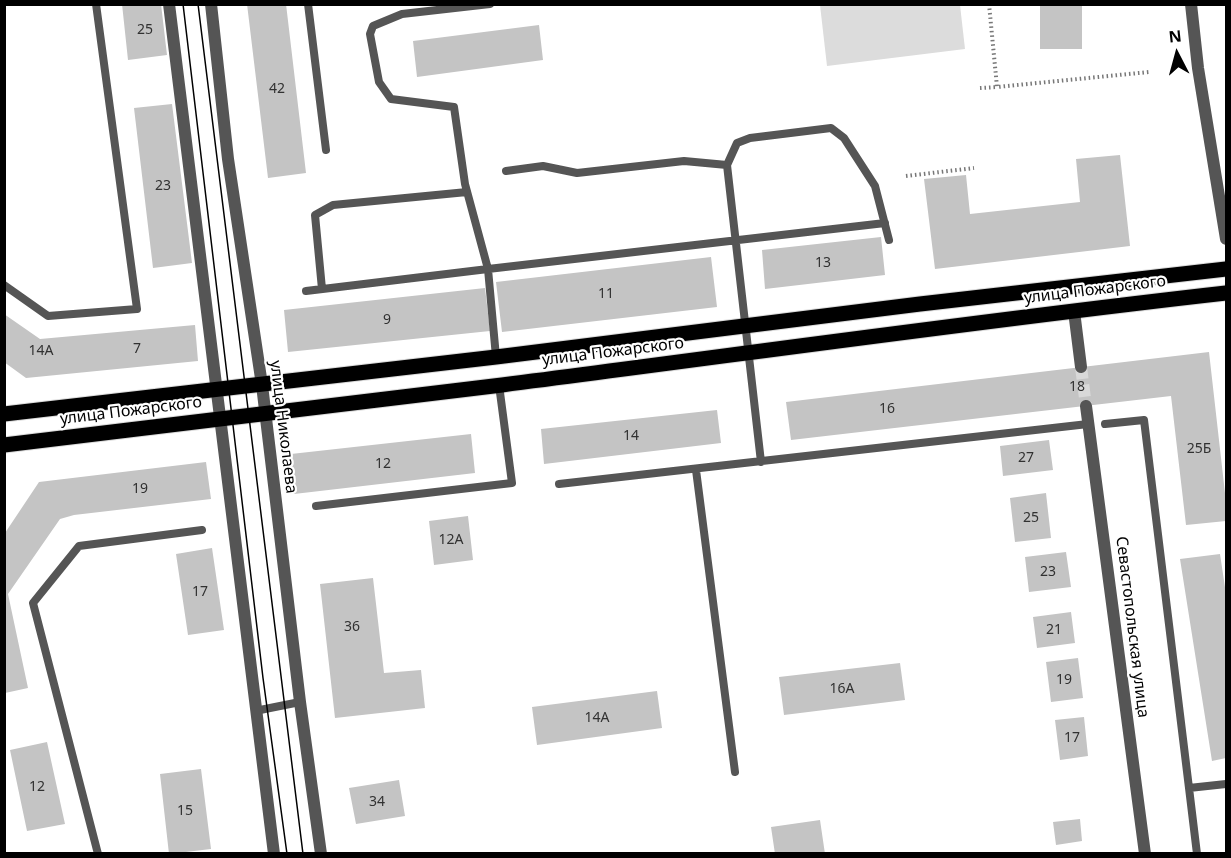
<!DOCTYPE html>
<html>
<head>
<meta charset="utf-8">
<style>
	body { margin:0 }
	#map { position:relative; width:1231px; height:858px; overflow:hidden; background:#fff; font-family:"Noto Sans",sans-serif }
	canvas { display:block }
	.frame { position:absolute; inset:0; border:6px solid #000; pointer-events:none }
	.north { position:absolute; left:1147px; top:24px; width:60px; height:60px; -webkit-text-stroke:4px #fff; paint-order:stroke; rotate:354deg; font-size:16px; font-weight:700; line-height:24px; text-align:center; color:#000 }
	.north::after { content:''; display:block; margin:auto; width:21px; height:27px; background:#000; clip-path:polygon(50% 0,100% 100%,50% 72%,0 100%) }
</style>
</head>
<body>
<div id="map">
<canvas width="1231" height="858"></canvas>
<div class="frame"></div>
<div class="north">N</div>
</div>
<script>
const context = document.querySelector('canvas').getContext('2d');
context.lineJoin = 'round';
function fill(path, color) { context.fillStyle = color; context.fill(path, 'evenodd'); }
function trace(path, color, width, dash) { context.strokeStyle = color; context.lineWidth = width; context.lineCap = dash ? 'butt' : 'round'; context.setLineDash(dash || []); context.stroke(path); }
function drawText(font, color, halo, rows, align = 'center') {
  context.font = font + ' "Noto Sans",sans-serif'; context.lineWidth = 4.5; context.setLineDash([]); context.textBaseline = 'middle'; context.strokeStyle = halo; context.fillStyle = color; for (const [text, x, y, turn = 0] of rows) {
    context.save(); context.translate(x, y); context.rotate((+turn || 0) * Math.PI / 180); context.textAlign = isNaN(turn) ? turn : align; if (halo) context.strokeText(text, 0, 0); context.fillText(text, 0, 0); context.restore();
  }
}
fill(new Path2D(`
	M 820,5 L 960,5 L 965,49 L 827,66 Z`), '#dcdcdc');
fill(new Path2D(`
	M 122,4 L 161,4 L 167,55 L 128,60 Z
	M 247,4 L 286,4 L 306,173 L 268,178 Z
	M 1040,4 L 1082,4 L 1082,49 L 1040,49 Z
	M 539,25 L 543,60 L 417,77 L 413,41 Z
	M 172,104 L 192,263 L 153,268 L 134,108 Z
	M 1120,155 L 1130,246 L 935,269 L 924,179 L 966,175 L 970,214 L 1080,202 L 1076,159 Z
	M 881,237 L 885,275 L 765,289 L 762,250 Z
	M 711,257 L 717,307 L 502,332 L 496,282 Z
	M 485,288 L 490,331 L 288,352 L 284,310 Z
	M 4,314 L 40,339 L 195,325 L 198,361 L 26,378 L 4,362 Z
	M 1209,352 L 1226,502 L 1226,521 L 1186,525 L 1171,396 L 791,440 L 786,402 Z
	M 717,410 L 721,443 L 544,464 L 541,429 Z
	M 471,434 L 475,473 L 294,494 L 291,454 Z
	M 1049,440 L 1053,470 L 1003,476 L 1000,446 Z
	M 206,462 L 211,499 L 74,515 L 60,519 L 8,594 L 28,688 L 5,693 L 5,533 L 39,482 Z
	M 1046,493 L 1051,538 L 1015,542 L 1010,498 Z
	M 468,516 L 473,560 L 434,565 L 429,521 Z
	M 212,548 L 224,630 L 188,635 L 176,554 Z
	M 1066,552 L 1071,587 L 1029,592 L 1025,557 Z
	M 1220,554 L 1226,594 L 1226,758 L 1212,761 L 1180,559 Z
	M 373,578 L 384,673 L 421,670 L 425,708 L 335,718 L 320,584 Z
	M 1071,612 L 1075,643 L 1037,648 L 1033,617 Z
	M 1078,658 L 1083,698 L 1051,702 L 1046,662 Z
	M 900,663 L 905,700 L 784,715 L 779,677 Z
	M 657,691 L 662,728 L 537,745 L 532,707 Z
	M 1084,717 L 1088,756 L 1060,760 L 1055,720 Z
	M 47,742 L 65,824 L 27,831 L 10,750 Z
	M 201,769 L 211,849 L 169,854 L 160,774 Z
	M 399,780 L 405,816 L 356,824 L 349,788 Z
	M 1080,819 L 1082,841 L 1056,845 L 1053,822 Z
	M 820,820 L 825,854 L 775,854 L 771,827 Z`), '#c4c4c4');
trace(new Path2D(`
	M 1081,367 L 1086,406`), '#d9d9d9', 12, [12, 6]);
const primary = new Path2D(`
	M 4,414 L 496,357 L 920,304 L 1226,269
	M 4,445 C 170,424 336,406 502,385 C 744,354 985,320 1226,293`);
trace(primary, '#dbdbdb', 17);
trace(new Path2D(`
	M 989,4 L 997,87 L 1149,72
	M 980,88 L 997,87
	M 906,176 L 974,168`), '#777', 4, [1.5, 3]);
trace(new Path2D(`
	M 308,4 L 326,150
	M 490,4 L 402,14 L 373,26 L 370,34 L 379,82 L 391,99 L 454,107 L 465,184 L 488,269 L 885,223
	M 506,171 L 543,166 L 577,173 L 684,161 L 727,165
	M 4,285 L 48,316 L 137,309 L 96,4
	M 322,289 L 315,215 L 333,205 L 467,192
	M 306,291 L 488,269 L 496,357
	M 1105,424 L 1144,420 L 1189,788 L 1226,784
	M 761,462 L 727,165 L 737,143 L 750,138 L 831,128 L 844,138 L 875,186 L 889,240
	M 696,470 L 735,772
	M 559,484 L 1088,424
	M 316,506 L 512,483 L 499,385
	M 255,711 L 300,702
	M 1189,788 L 1197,854
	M 98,854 L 33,603 L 79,546 L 202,530`), '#555', 8);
trace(new Path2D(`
	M 1074,311 L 1081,367
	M 1086,406 L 1145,854`), '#555', 12);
trace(new Path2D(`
	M 169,4 L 274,854
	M 211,4 L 228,159 L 262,385 L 300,702 L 321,854
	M 1191,4 L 1198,68 L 1226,239`), '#555', 12);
trace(primary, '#000', 15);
trace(new Path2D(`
	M 183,4 L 263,678 L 287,854
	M 198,4 L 303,854`), '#000', 1.5);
drawText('14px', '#313131', null, [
	["25",145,30],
	["42",277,89],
	["23",163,186],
	["13",823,263],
	["11",606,294],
	["9",387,320],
	["7",137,349],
	["14А",41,351],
	["18",1077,387],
	["16",887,409],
	["14",631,436],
	["25Б",1199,449],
	["27",1026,458],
	["12",383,464],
	["19",140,489],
	["25",1031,518],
	["12А",451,540],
	["23",1048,572],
	["17",200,592],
	["36",352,627],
	["21",1054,630],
	["19",1064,680],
	["16А",842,689],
	["14А",597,718],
	["17",1072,738],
	["12",37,787],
	["34",377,802],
	["15",185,811]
]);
drawText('16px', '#000', '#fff', [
	["улица Пожарского",1095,290,-7],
	["улица Пожарского",613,352,-7],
	["улица Пожарского",131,411,-7],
	["улица Николаева",283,427,83],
	["Севастопольская улица",1132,627,83]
]);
</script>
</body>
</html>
